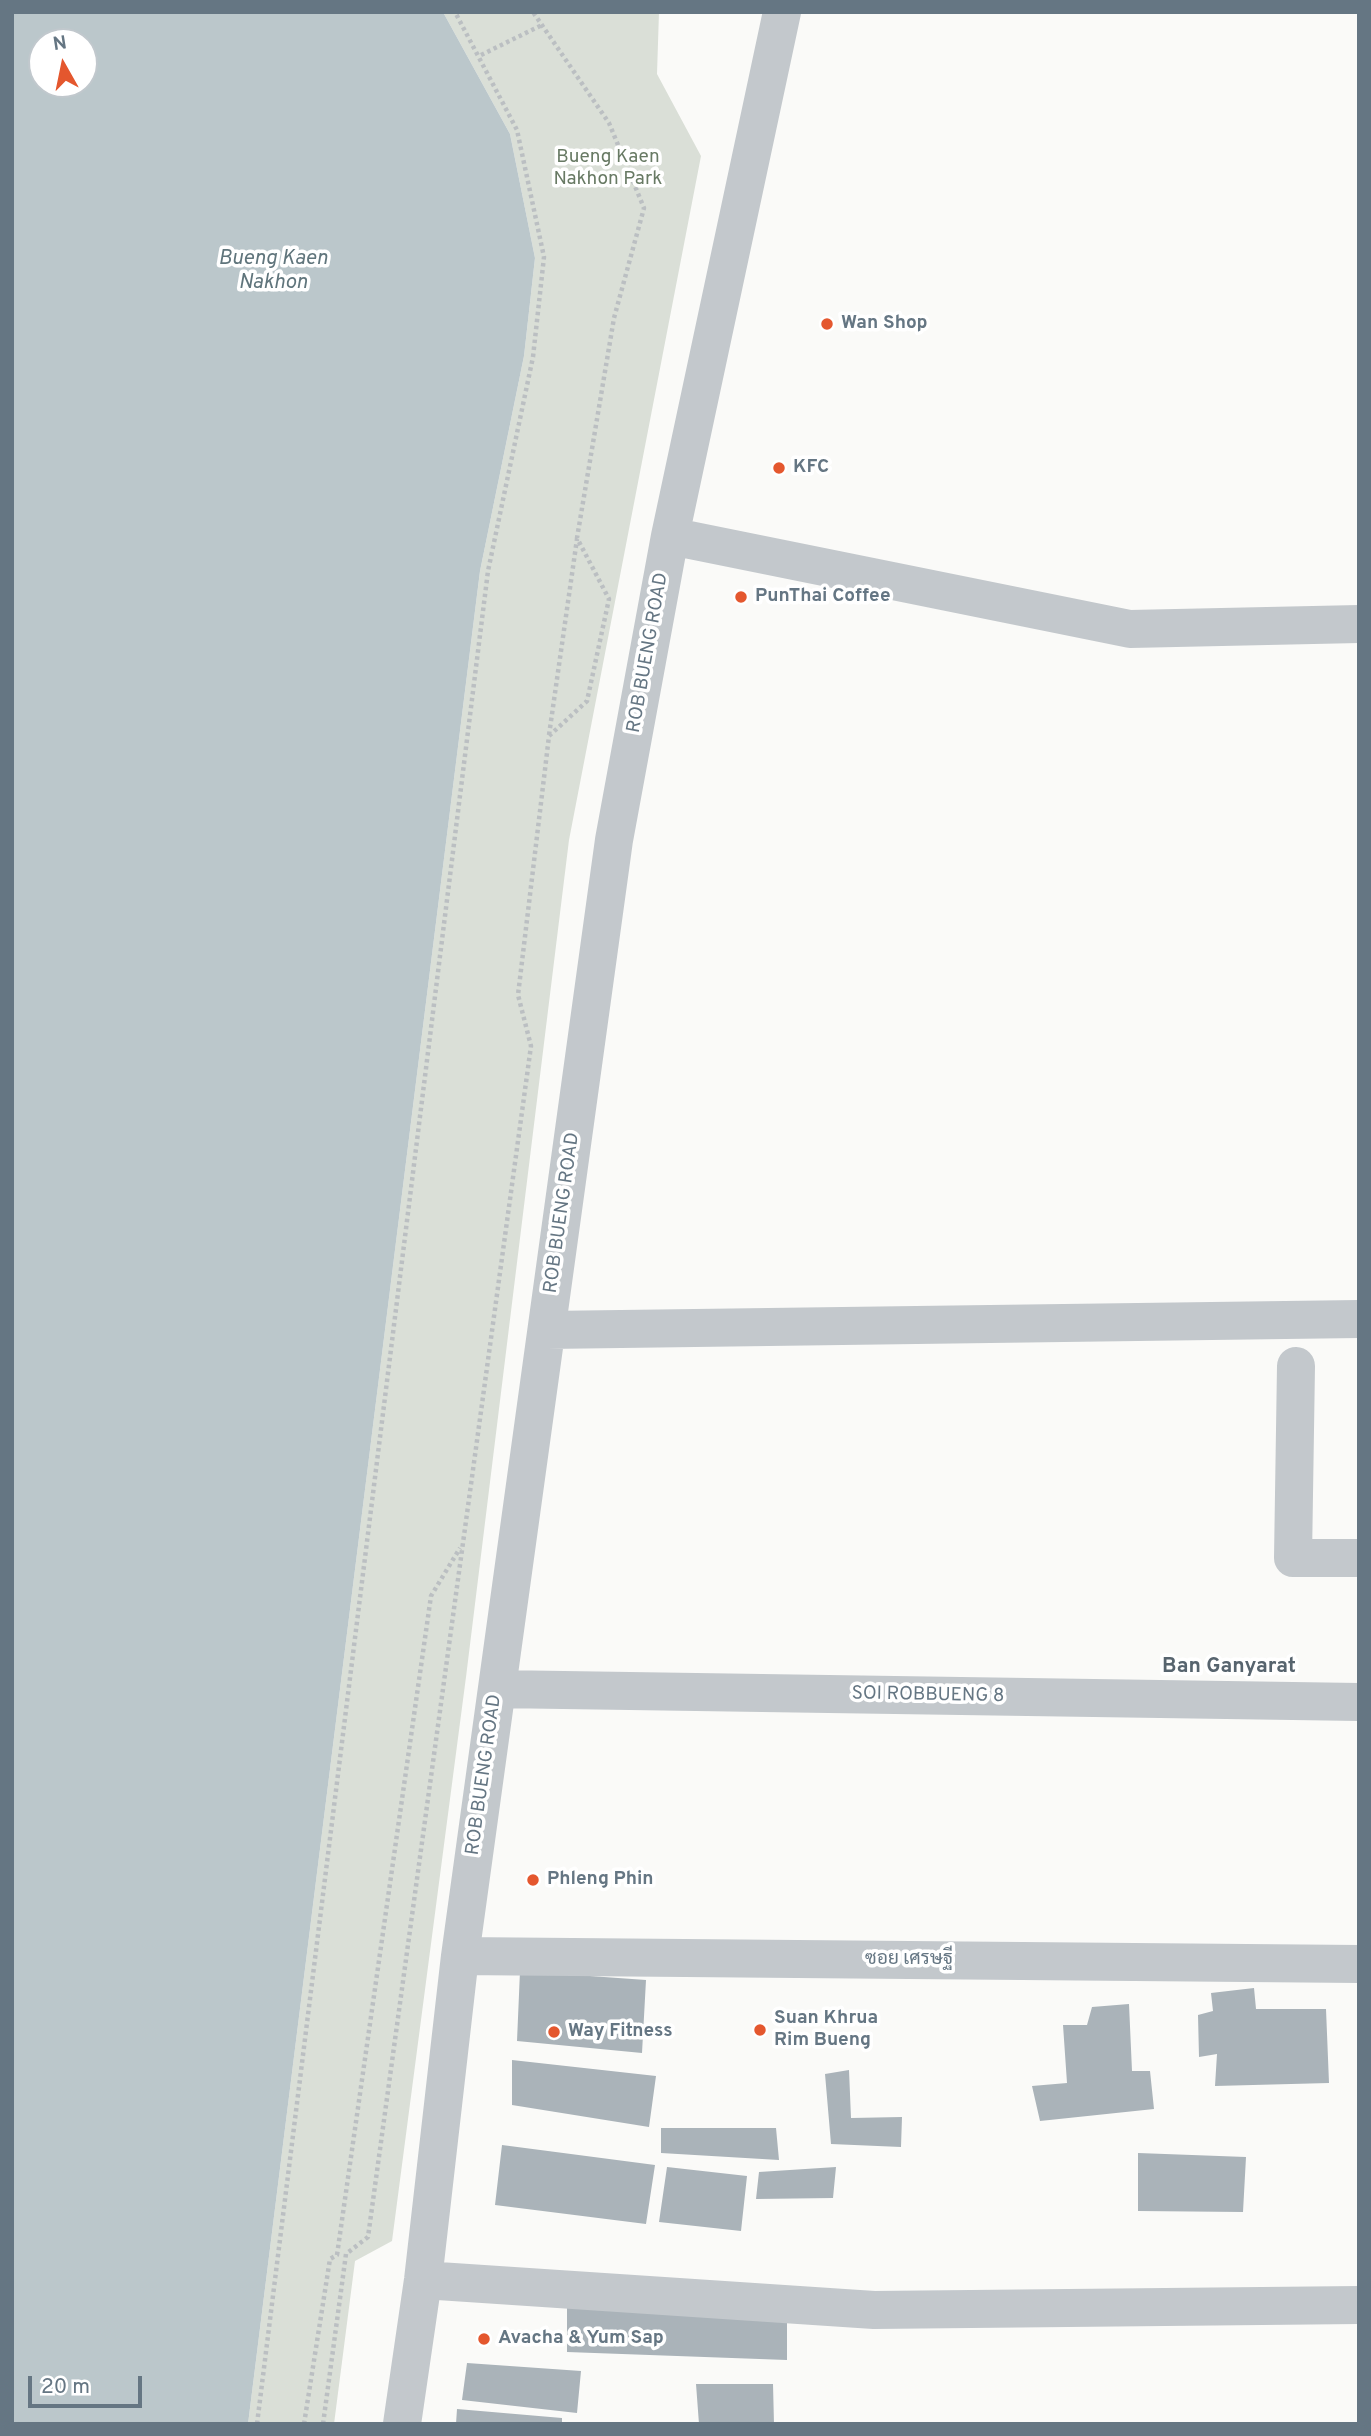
<!DOCTYPE html>
<html>
<head>
<meta charset="utf-8">
<style>
	body { margin:0 }
	#map { position:relative; width:1371px; height:2436px; overflow:hidden; background:#fafaf8; font-family:Overpass,sans-serif }
	canvas { display:block }
	.frame { position:absolute; inset:0; border:14px solid #657683; pointer-events:none }
	.north { position:absolute; left:28px; top:28px; width:70px; height:70px; box-sizing:border-box; background:#fff; border:2px solid #c1c8cd; border-radius:50%; rotate:351deg; font-size:19px; font-weight:700; line-height:28px; text-align:center; color:#657683 }
	.north::after { content:''; display:block; margin:auto; width:24px; height:32px; background:#e4572e; clip-path:polygon(50% 0,100% 100%,50% 72%,0 100%) }
	.scale { position:absolute; left:28px; top:2376px; width:114px; height:32px; box-sizing:border-box; border:4px solid #657683; border-top:0; padding-left:9px; font-size:21px; line-height:24px; white-space:nowrap; color:#657683; -webkit-text-stroke:5px #fff; paint-order:stroke }
</style>
</head>
<body>
<div id="map">
<canvas width="1371" height="2436"></canvas>
<div class="frame"></div>
<div class="north">N</div>
<div class="scale">20 m</div>
</div>
<script>
const context = document.querySelector('canvas').getContext('2d');
context.lineJoin = 'round';
function fill(path, color) { context.fillStyle = color; context.fill(path, 'evenodd'); }
function trace(path, color, width, dash) { context.strokeStyle = color; context.lineWidth = width; context.lineCap = dash ? 'butt' : 'round'; context.setLineDash(dash || []); context.stroke(path); }
function drawText(font, color, halo, rows, align = 'center') {
  context.font = font + ' Overpass,Sarabun,sans-serif'; context.lineWidth = 7; context.setLineDash([]); context.textBaseline = 'middle'; context.strokeStyle = halo; context.fillStyle = color; for (const [text, x, y, turn = 0] of rows) {
    context.save(); context.translate(x, y); context.rotate((+turn || 0) * Math.PI / 180); context.textAlign = isNaN(turn) ? turn : align; if (halo) context.strokeText(text, 0, 0); context.fillText(text, 0, 0); context.restore();
  }
}
fill(new Path2D(`
	M 443,12 L 659,12 L 657,74 L 701,156 L 569,840 L 466,1677 L 392,2241 L 355,2261 L 334,2424 L 248,2424 L 480,571 L 524,356 L 535,258 L 510,134 Z`), '#dadfd7');
fill(new Path2D(`
	M 12,12 L 443,12 L 510,134 L 535,258 L 524,356 L 480,571 L 248,2424 L 12,2424 ZM 42,42 L 84,42 L 84,84 L 42,84 Z`), '#bbc7cb');
fill(new Path2D(`
	M 520,1971 L 646,1980 L 642,2053 L 517,2041 Z
	M 1254,1988 L 1256,2009 L 1326,2009 L 1329,2083 L 1215,2086 L 1217,2054 L 1199,2057 L 1198,2015 L 1213,2011 L 1211,1993 Z
	M 1129,2004 L 1132,2071 L 1150,2071 L 1154,2109 L 1040,2121 L 1032,2086 L 1067,2083 L 1063,2025 L 1087,2025 L 1092,2007 Z
	M 512,2060 L 656,2076 L 649,2127 L 512,2105 Z
	M 849,2070 L 851,2118 L 902,2117 L 901,2147 L 831,2144 L 825,2074 Z
	M 661,2128 L 776,2128 L 779,2160 L 661,2153 Z
	M 502,2145 L 655,2165 L 646,2224 L 495,2205 Z
	M 1138,2153 L 1246,2157 L 1243,2212 L 1138,2211 Z
	M 667,2167 L 747,2176 L 741,2231 L 659,2222 Z
	M 836,2167 L 833,2198 L 756,2199 L 759,2172 Z
	M 567,2306 L 787,2318 L 787,2360 L 567,2352 Z
	M 467,2363 L 581,2371 L 577,2413 L 462,2400 Z
	M 696,2384 L 773,2384 L 774,2424 L 699,2424 Z
	M 457,2409 L 562,2418 L 562,2424 L 456,2424 Z`), '#aab3b9');
trace(new Path2D(`
	M 481,55 L 542,25
	M 549,735 L 577,539
	M 257,2424 L 488,571 L 533,357 L 544,257 L 517,130 L 455,12
	M 304,2424 L 330,2259 L 337,2255 L 431,1596 L 460,1548
	M 323,2424 L 346,2254 L 368,2237 L 531,1046 L 518,995 L 549,736 L 587,701 L 609,599 L 577,538 L 614,318 L 644,208 L 609,123 L 533,12`), '#bbbfc2', 4.5, [3.5, 3.5]);
trace(new Path2D(`
	M 670,536 L 1130,629 L 1359,624
	M 547,1330 L 1359,1319
	M 1296,1366 L 1293,1558 L 1359,1558
	M 497,1689 L 1359,1702
	M 460,1956 L 1359,1964
	M 423,2280 L 874,2310 L 1359,2305
	M 402,2424 L 423,2280 L 460,1956 L 614,840 L 670,536 L 782,12`), '#c3c8cc', 38);
for (const [x, y, r, color] of [
	[827,324,7,"#e4572e"],
	[779,468,7,"#e4572e"],
	[741,597,7,"#e4572e"],
	[533,1880,7,"#e4572e"],
	[760,2030,7,"#e4572e"],
	[554,2032,7,"#e4572e"],
	[484,2339,7,"#e4572e"]
]) { const dot = new Path2D(); dot.arc(x, y, r, 0, 2 * Math.PI); context.fillStyle = color; context.fill(dot); trace(dot, '#fff', 2.5); }
drawText('19px', '#687a64', '#fff', [
	["Bueng Kaen",608,158],
	["Nakhon Park",608,180]
]);
drawText('bold 19px', '#657683', '#fff', [
	["Wan Shop",841,324],
	["KFC",793,468],
	["PunThai Coffee",755,597],
	["Phleng Phin",547,1880],
	["Suan Khrua",774,2019],
	["Rim Bueng",774,2041],
	["Way Fitness",568,2032],
	["Avacha & Yum Sap",498,2339]
], 'left');
drawText('19px', '#657683', '#fff', [
	["ROB BUENG ROAD",649,653,-80],
	["ROB BUENG ROAD",563,1213,-82],
	["SOI ROBBUENG 8",928,1696,1],
	["ROB BUENG ROAD",485,1775,-82],
	["ซอย เศรษฐี",909,1960]
]);
drawText('italic 21px', '#60757c', '#fff', [
	["Bueng Kaen",273,260],
	["Nakhon",273,284]
]);
drawText('bold 21px', '#57646e', '#fff', [
	["Ban Ganyarat",1229,1668]
]);
</script>
</body>
</html>
